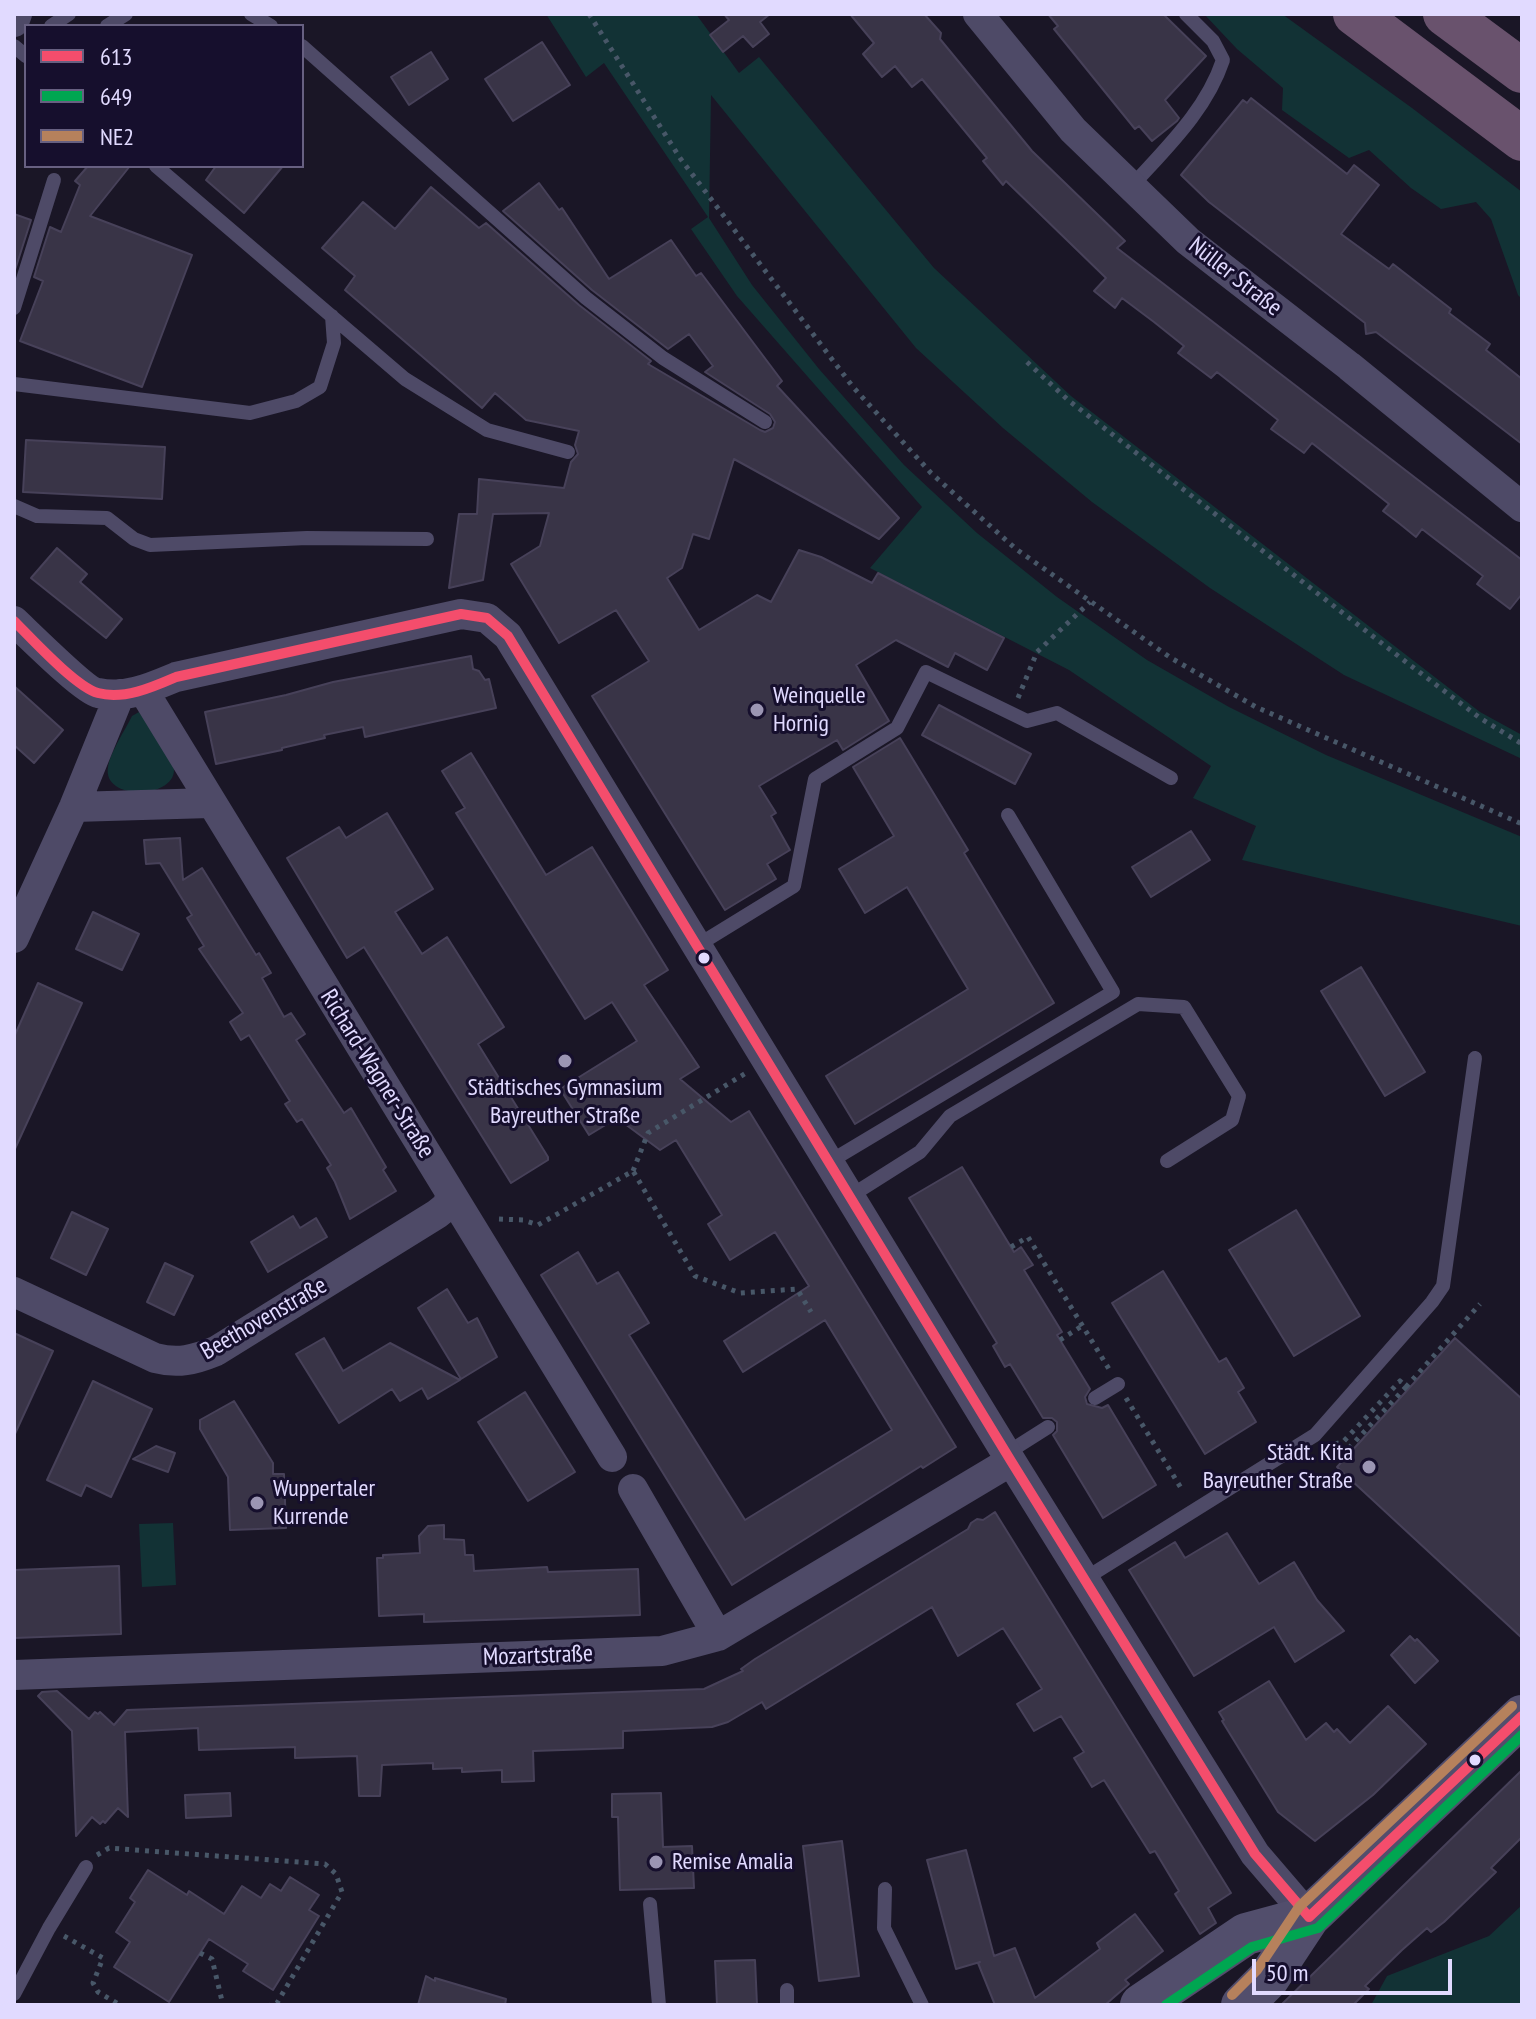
<!DOCTYPE html>
<html>
<head>
<meta charset="utf-8">
<style>
	body { margin:0 }
	#map { position:relative; width:1536px; height:2019px; overflow:hidden; background:#1a1626; font-family:"PT Sans Narrow",sans-serif }
	canvas { display:block }
	.frame { position:absolute; inset:0; border:16px solid #e1daff; pointer-events:none }
	.legend { position:absolute; left:24px; top:24px; width:280px; height:144px; box-sizing:border-box; background:#160f2d; border:2px solid #676081; margin:0; padding:10px 14px; list-style:none; font-size:24px; color:#e1daff }
	.legend li { display:flex; align-items:center; gap:16px; height:40px }
	.legend b { width:40px; border:2px solid #676081 }
	.scale { position:absolute; left:1252px; top:1959px; width:200px; height:36px; box-sizing:border-box; border:4px solid #e1daff; border-top:0; padding-left:10px; font-size:24px; line-height:28px; white-space:nowrap; color:#e1daff; -webkit-text-stroke:6px #160f2d; paint-order:stroke }
</style>
</head>
<body>
<div id="map">
<canvas width="1536" height="2019"></canvas>
<div class="frame"></div>
<ul class="legend">
<li><b style="height:10px;background:#f44d6c"></b>613</li>
<li><b style="height:10px;background:#00a651"></b>649</li>
<li><b style="height:10px;background:#b6815c"></b>NE2</li>
</ul>
<div class="scale">50 m</div>
</div>
<script>
const context = document.querySelector('canvas').getContext('2d');
context.lineJoin = 'round';
function fill(path, color) { context.fillStyle = color; context.fill(path, 'evenodd'); }
function trace(path, color, width, dash) { context.strokeStyle = color; context.lineWidth = width; context.lineCap = dash ? 'butt' : 'round'; context.setLineDash(dash || []); context.stroke(path); }
function drawText(font, color, halo, rows, align = 'center') {
  context.font = font + ' "PT Sans Narrow",sans-serif'; context.lineWidth = 6; context.setLineDash([]); context.textBaseline = 'middle'; context.strokeStyle = halo; context.fillStyle = color; for (const [text, x, y, turn = 0] of rows) {
    context.save(); context.translate(x, y); context.rotate((+turn || 0) * Math.PI / 180); context.textAlign = isNaN(turn) ? turn : align; if (halo) context.strokeText(text, 0, 0); context.fillText(text, 0, 0); context.restore();
  }
}
fill(new Path2D(`
	M 546,14 L 696,14 L 739,73 L 759,57 L 934,268 L 1071,396 L 1480,712 L 1522,735 L 1522,759 L 1344,675 L 1210,588 L 1092,502 L 1003,428 L 916,348 L 711,95 L 709,218 L 752,285 L 819,369 L 904,465 L 977,533 L 1057,597 L 1147,660 L 1229,707 L 1326,755 L 1522,837 L 1522,926 L 1242,860 L 1256,826 L 1193,798 L 1211,766 L 1069,670 L 870,568 L 922,507 L 737,296 L 691,229 L 708,217 L 604,63 L 586,77 Z
	M 1204,14 L 1282,14 L 1412,108 L 1522,192 L 1522,299 L 1518,295 L 1491,219 L 1476,202 L 1441,209 L 1411,188 L 1369,150 L 1349,158 L 1282,110 L 1283,88 L 1237,49 Z
	M 139,712 C 148,725 173,755 174,770 C 174,799 102,801 108,767 C 110,753 125,730 132,716 Z
	M 173,1523 L 176,1585 L 142,1587 L 139,1524 Z
	M 1522,1905 L 1522,2005 L 1371,2005 L 1387,1976 L 1489,1936 Z`), '#123235');
const building = new Path2D(`
	M 724,14 L 770,14 L 760,22 L 769,34 L 753,47 L 743,36 L 723,52 L 710,35 L 729,20 Z
	M 850,14 L 924,14 L 941,33 L 940,39 L 1032,151 L 1125,241 L 1117,248 L 1522,560 L 1522,594 L 1510,609 L 1477,584 L 1483,576 L 1422,529 L 1416,537 L 1400,524 L 1383,511 L 1389,504 L 1312,443 L 1304,453 L 1271,429 L 1278,420 L 1217,372 L 1211,378 L 1178,353 L 1184,346 L 1154,322 L 1122,298 L 1115,308 L 1094,291 L 1106,278 L 1006,181 L 1003,185 L 983,161 L 987,158 L 922,79 L 912,87 L 895,66 L 882,77 L 863,54 L 874,43 Z
	M 1048,14 L 1163,14 L 1206,56 L 1165,100 L 1179,118 L 1177,121 L 1152,141 L 1139,126 L 1135,129 L 1054,29 L 1058,26 Z
	M 542,42 L 570,85 L 513,121 L 485,79 Z
	M 431,52 L 448,79 L 409,105 L 391,77 Z
	M 1251,98 L 1347,174 L 1354,165 L 1379,185 L 1341,234 L 1389,269 L 1393,264 L 1451,309 L 1449,313 L 1490,344 L 1486,350 L 1522,379 L 1522,444 L 1376,332 L 1366,334 L 1365,323 L 1209,202 L 1181,175 L 1243,100 L 1247,103 Z
	M 88,166 L 130,166 L 90,216 L 192,255 L 142,387 L 20,341 L 43,281 L 34,277 L 50,227 L 61,232 L 80,185 L 75,181 Z
	M 216,166 L 283,166 L 244,213 L 206,180 Z
	M 539,183 L 559,210 L 562,208 L 609,279 L 671,240 L 696,276 L 701,273 L 782,381 L 777,386 L 899,518 L 879,539 L 734,459 L 709,539 L 693,534 L 682,568 L 667,578 L 699,630 L 757,595 L 771,602 L 799,550 L 821,557 L 872,583 L 878,573 L 1004,638 L 987,670 L 955,653 L 948,667 L 896,640 L 856,665 L 889,721 L 843,750 L 837,740 L 759,786 L 776,813 L 771,816 L 790,850 L 767,864 L 776,879 L 725,910 L 592,696 L 649,661 L 616,610 L 559,643 L 511,564 L 540,546 L 549,513 L 493,514 L 483,580 L 449,588 L 459,514 L 477,514 L 479,479 L 564,488 L 571,462 L 578,454 L 575,445 L 579,431 L 526,420 L 495,393 L 482,408 L 345,290 L 355,276 L 322,248 L 363,202 L 395,229 L 431,187 L 479,228 L 486,223 L 579,305 L 651,361 L 648,364 L 760,430 L 765,432 L 773,428 L 775,422 L 770,414 L 705,372 L 713,366 L 689,334 L 668,349 L 592,290 L 503,211 Z
	M 14,214 L 31,220 L 15,270 L 14,270 Z
	M 26,440 L 165,447 L 162,499 L 23,492 Z
	M 57,548 L 87,574 L 80,582 L 122,619 L 106,638 L 31,578 Z
	M 471,656 L 473,669 L 479,671 L 485,680 L 489,679 L 496,708 L 365,737 L 363,727 L 324,735 L 325,738 L 282,748 L 282,750 L 216,764 L 205,712 L 286,695 L 333,682 Z
	M 14,686 L 63,730 L 34,763 L 14,745 Z
	M 939,705 L 1031,754 L 1015,784 L 922,735 Z
	M 900,738 L 968,850 L 964,853 L 1054,1003 L 855,1124 L 826,1076 L 968,989 L 907,887 L 865,913 L 839,869 L 894,836 L 853,767 Z
	M 471,753 L 546,875 L 592,847 L 668,970 L 644,985 L 699,1067 L 680,1079 L 731,1122 L 749,1111 L 956,1447 L 923,1468 L 921,1466 L 732,1585 L 541,1275 L 578,1252 L 597,1284 L 618,1272 L 649,1323 L 629,1335 L 745,1520 L 892,1430 L 825,1320 L 743,1372 L 724,1341 L 809,1286 L 775,1232 L 730,1260 L 708,1224 L 722,1215 L 676,1140 L 660,1150 L 617,1118 L 589,1135 L 560,1089 L 637,1041 L 612,1002 L 585,1019 L 456,813 L 465,808 L 442,771 Z
	M 387,813 L 433,889 L 395,912 L 422,954 L 447,937 L 504,1027 L 478,1044 L 548,1157 L 548,1160 L 511,1183 L 364,947 L 347,958 L 287,858 L 339,827 L 346,838 Z
	M 1191,831 L 1210,860 L 1151,897 L 1132,867 Z
	M 180,838 L 183,880 L 202,868 L 256,955 L 259,953 L 271,973 L 262,978 L 284,1017 L 291,1013 L 305,1034 L 296,1040 L 344,1113 L 351,1108 L 386,1167 L 383,1170 L 396,1191 L 350,1219 L 335,1182 L 327,1168 L 331,1165 L 302,1119 L 297,1122 L 285,1104 L 290,1101 L 249,1035 L 241,1040 L 230,1022 L 243,1013 L 199,949 L 204,946 L 187,918 L 192,915 L 160,863 L 146,864 L 144,840 Z
	M 93,912 L 139,934 L 122,970 L 76,949 Z
	M 1361,967 L 1425,1072 L 1385,1096 L 1321,991 Z
	M 38,983 L 82,1003 L 14,1151 L 14,1037 Z
	M 962,1167 L 1014,1252 L 1021,1247 L 1033,1265 L 1024,1270 L 1062,1332 L 1057,1335 L 1090,1389 L 1085,1397 L 1087,1404 L 1102,1408 L 1108,1405 L 1156,1485 L 1103,1518 L 1053,1435 L 1057,1431 L 1057,1422 L 1052,1418 L 1043,1418 L 1010,1364 L 1005,1367 L 993,1346 L 997,1343 L 909,1198 Z
	M 1296,1210 L 1360,1316 L 1294,1356 L 1229,1250 Z
	M 72,1212 L 108,1229 L 86,1275 L 51,1258 Z
	M 293,1216 L 300,1228 L 316,1218 L 327,1237 L 268,1272 L 251,1242 Z
	M 165,1263 L 193,1276 L 174,1315 L 147,1302 Z
	M 1163,1271 L 1219,1362 L 1226,1358 L 1244,1388 L 1238,1392 L 1256,1422 L 1205,1454 L 1112,1303 Z
	M 447,1289 L 468,1323 L 477,1318 L 497,1357 L 461,1379 L 418,1308 Z
	M 14,1333 L 53,1351 L 14,1436 Z
	M 324,1338 L 343,1371 L 390,1343 L 460,1380 L 428,1399 L 422,1388 L 400,1401 L 392,1389 L 339,1423 L 296,1354 Z
	M 1455,1338 L 1522,1399 L 1522,1638 L 1337,1467 Z
	M 93,1381 L 152,1409 L 111,1497 L 86,1485 L 81,1496 L 47,1480 Z
	M 525,1392 L 575,1472 L 528,1501 L 478,1422 Z
	M 234,1401 L 273,1463 L 273,1474 L 284,1474 L 286,1528 L 230,1530 L 228,1477 L 200,1429 L 200,1420 Z
	M 156,1446 L 175,1453 L 168,1472 L 133,1459 Z
	M 995,1512 L 1231,1893 L 1208,1908 L 1216,1923 L 1200,1934 L 1175,1894 L 1179,1891 L 1155,1851 L 1150,1853 L 1104,1780 L 1092,1787 L 1074,1758 L 1084,1752 L 1061,1716 L 1034,1731 L 1017,1704 L 1042,1689 L 1003,1628 L 958,1656 L 932,1607 L 766,1709 L 762,1702 L 728,1722 L 712,1727 L 623,1731 L 623,1748 L 533,1751 L 534,1781 L 502,1782 L 502,1770 L 462,1772 L 462,1768 L 433,1769 L 433,1763 L 382,1765 L 380,1796 L 359,1796 L 357,1756 L 295,1758 L 295,1747 L 199,1750 L 198,1728 L 125,1732 L 128,1817 L 118,1808 L 105,1823 L 103,1821 L 100,1824 L 92,1817 L 76,1836 L 72,1731 L 38,1696 L 42,1692 L 57,1691 L 89,1719 L 95,1712 L 98,1714 L 100,1712 L 114,1725 L 127,1710 L 704,1689 L 743,1671 L 741,1669 L 755,1659 L 968,1529 L 971,1523 L 977,1519 L 983,1520 Z
	M 444,1525 L 444,1539 L 464,1540 L 465,1555 L 473,1555 L 474,1571 L 547,1567 L 548,1572 L 638,1569 L 640,1615 L 424,1622 L 424,1614 L 379,1616 L 377,1558 L 383,1558 L 383,1555 L 420,1553 L 419,1536 L 428,1526 Z
	M 1227,1533 L 1259,1584 L 1294,1562 L 1317,1600 L 1344,1631 L 1295,1662 L 1274,1627 L 1194,1676 L 1129,1570 L 1175,1542 L 1185,1558 Z
	M 119,1566 L 121,1634 L 14,1638 L 14,1570 Z
	M 1410,1636 L 1415,1641 L 1417,1639 L 1438,1661 L 1415,1683 L 1391,1655 Z
	M 1269,1681 L 1306,1740 L 1326,1723 L 1334,1732 L 1337,1729 L 1350,1743 L 1388,1706 L 1426,1744 L 1373,1795 L 1315,1841 L 1278,1812 L 1222,1721 L 1224,1720 L 1219,1712 Z
	M 1522,1770 L 1522,1837 L 1491,1868 L 1496,1872 L 1444,1922 L 1431,1932 L 1427,1928 L 1402,1950 L 1365,1986 L 1369,1989 L 1353,2005 L 1281,2005 Z
	M 230,1793 L 231,1816 L 186,1818 L 185,1795 Z
	M 661,1793 L 663,1847 L 692,1846 L 694,1888 L 620,1890 L 618,1817 L 612,1817 L 612,1794 Z
	M 842,1841 L 859,1976 L 819,1981 L 803,1846 Z
	M 966,1850 L 994,1956 L 1015,1948 L 1035,1998 L 1100,1949 L 1097,1943 L 1135,1914 L 1163,1951 L 1125,1980 L 1129,1984 L 1105,2005 L 995,2005 L 978,1963 L 980,1962 L 956,1969 L 927,1860 Z
	M 148,1870 L 187,1895 L 189,1891 L 224,1914 L 242,1886 L 261,1898 L 270,1884 L 281,1891 L 290,1877 L 319,1895 L 309,1910 L 319,1916 L 273,1990 L 243,1971 L 248,1964 L 209,1939 L 169,2002 L 114,1967 L 130,1942 L 116,1932 L 135,1902 L 130,1898 Z
	M 755,1960 L 757,2005 L 717,2005 L 715,1961 Z
	M 426,1976 L 435,1981 L 435,1978 L 506,1999 L 505,2005 L 418,2005 Z`);
fill(building, '#393447');
trace(building, '#474159', 2);
trace(new Path2D(`
	M 589,14 L 680,158 L 853,387 L 931,473 L 1016,549 L 1171,658 L 1256,707 L 1522,824
	M 1027,362 L 1068,400 L 1406,662 L 1480,718 L 1522,744
	M 1018,698 L 1037,652 L 1090,602
	M 633,1171 L 648,1133 L 746,1073
	M 499,1219 L 523,1220 L 538,1225 L 633,1171 L 695,1276 L 740,1293 L 797,1289 L 811,1312
	M 1011,1247 L 1028,1237 L 1109,1369
	M 1060,1340 L 1082,1326
	M 1406,1387 L 1480,1304
	M 1126,1398 L 1181,1488
	M 1335,1444 L 1343,1442 L 1400,1381 L 1406,1387 L 1349,1448 L 1352,1451
	M 97,1855 L 109,1848 L 325,1864 L 336,1874 L 342,1892 L 277,2003 L 270,2005
	M 64,1936 L 103,1958 L 93,1983 L 98,1992 L 120,2005
	M 200,1953 L 212,1959 L 223,2005`), '#485768', 5, [4, 6]);
trace(new Path2D(`
	M 251,14 L 271,26
	M 51,26 L 69,14
	M 107,26 L 126,14
	M 14,46 L 26,56
	M 302,46 L 586,298 L 663,358 L 765,422
	M 156,166 L 405,379 L 487,430 L 568,452
	M 1131,187 C 1166,148 1206,111 1223,60 L 1213,41 L 1186,14
	M 14,308 L 54,180
	M 14,384 L 250,413 L 296,401 L 320,387 L 334,343 L 332,316
	M 14,506 L 37,516 L 107,518 L 134,539 L 150,545 L 307,538 L 427,539
	M 698,945 L 794,886 L 815,779 L 897,728 L 926,672 L 1027,721 L 1057,713 L 1171,778
	M 829,1162 L 1113,992 L 1008,815
	M 849,1197 L 920,1152 L 950,1116 L 1138,1004 L 1184,1007 L 1239,1096 L 1232,1120 L 1167,1161
	M 1095,1398 L 1118,1384
	M 1007,1453 L 1048,1427
	M 1086,1578 L 1315,1435 L 1432,1302 L 1443,1286 L 1475,1058
	M 885,1889 L 884,1928 L 922,2005
	M 650,1904 L 659,2005
	M 787,1990 L 787,2005
	M 14,1994 L 49,1928 L 86,1867`), '#4e4a67', 14);
trace(new Path2D(`
	M 978,14 L 1073,130 L 1188,241 L 1349,366 L 1522,507
	M 14,22 L 17,14
	M 14,621 C 28,634 85,691 98,693 C 126,699 152,687 176,677 L 461,614 L 487,618 L 508,636 L 1011,1461 L 1255,1854 L 1309,1917
	M 143,690 L 612,1457
	M 74,807 L 210,803
	M 14,938 L 74,807 L 120,694
	M 14,1292 L 155,1358 C 178,1364 194,1360 216,1351 L 437,1214 L 447,1206 L 451,1194
	M 633,1489 L 718,1636
	M 14,1675 L 662,1651 L 718,1636 L 1011,1461`), '#4e4a67', 30);
trace(new Path2D(`
	M 1141,2005 L 1246,1934 L 1309,1917
	M 1242,2005 L 1268,1979 L 1309,1917 L 1522,1716`), '#524e6c', 42);
trace(new Path2D(`
	M 1355,14 L 1522,139
	M 1445,14 L 1522,71`), '#69526d', 44);
trace(new Path2D(`
	M 14,621 C 32,639 76,687 98,693 C 124,700 153,687 176,677 L 461,614 L 487,618 L 508,636 L 1011,1461 L 1255,1854 L 1309,1917
	M 1309,1917 L 1522,1716`), '#f44d6c', 10);
trace(new Path2D(`
	M 1166,2005 L 1252,1947 L 1318,1928 L 1522,1735`), '#00a651', 10);
trace(new Path2D(`
	M 1232,1995 L 1257,1970 L 1299,1907 L 1512,1706`), '#b6815c', 10);
for (const [x, y, r, color] of [
	[757,710,8,"#9b95b3"],
	[704,958,7,"#e1daff"],
	[565,1061,8,"#9b95b3"],
	[1369,1467,8,"#9b95b3"],
	[257,1503,8,"#9b95b3"],
	[1475,1760,7,"#e1daff"],
	[656,1862,8,"#9b95b3"]
]) { const dot = new Path2D(); dot.arc(x, y, r, 0, 2 * Math.PI); context.fillStyle = color; context.fill(dot); trace(dot, '#160f2d', 3); }
drawText('24px', '#e1daff', '#160f2d', [
	["Nüller Straße",1235,277,38],
	["Richard-Wagner-Straße",377,1074,58],
	["Beethovenstraße",264,1319,-30],
	["Mozartstraße",538,1656,-2]
]);
drawText('24px', '#e1daff', '#160f2d', [
	["Weinquelle",773,696],
	["Hornig",773,724],
	["Städtisches Gymnasium",565,1088,"center"],
	["Bayreuther Straße",565,1116,"center"],
	["Städt. Kita",1353,1453,"right"],
	["Bayreuther Straße",1353,1481,"right"],
	["Wuppertaler",273,1489],
	["Kurrende",273,1517],
	["Remise Amalia",672,1862]
], 'left');
</script>
</body>
</html>
